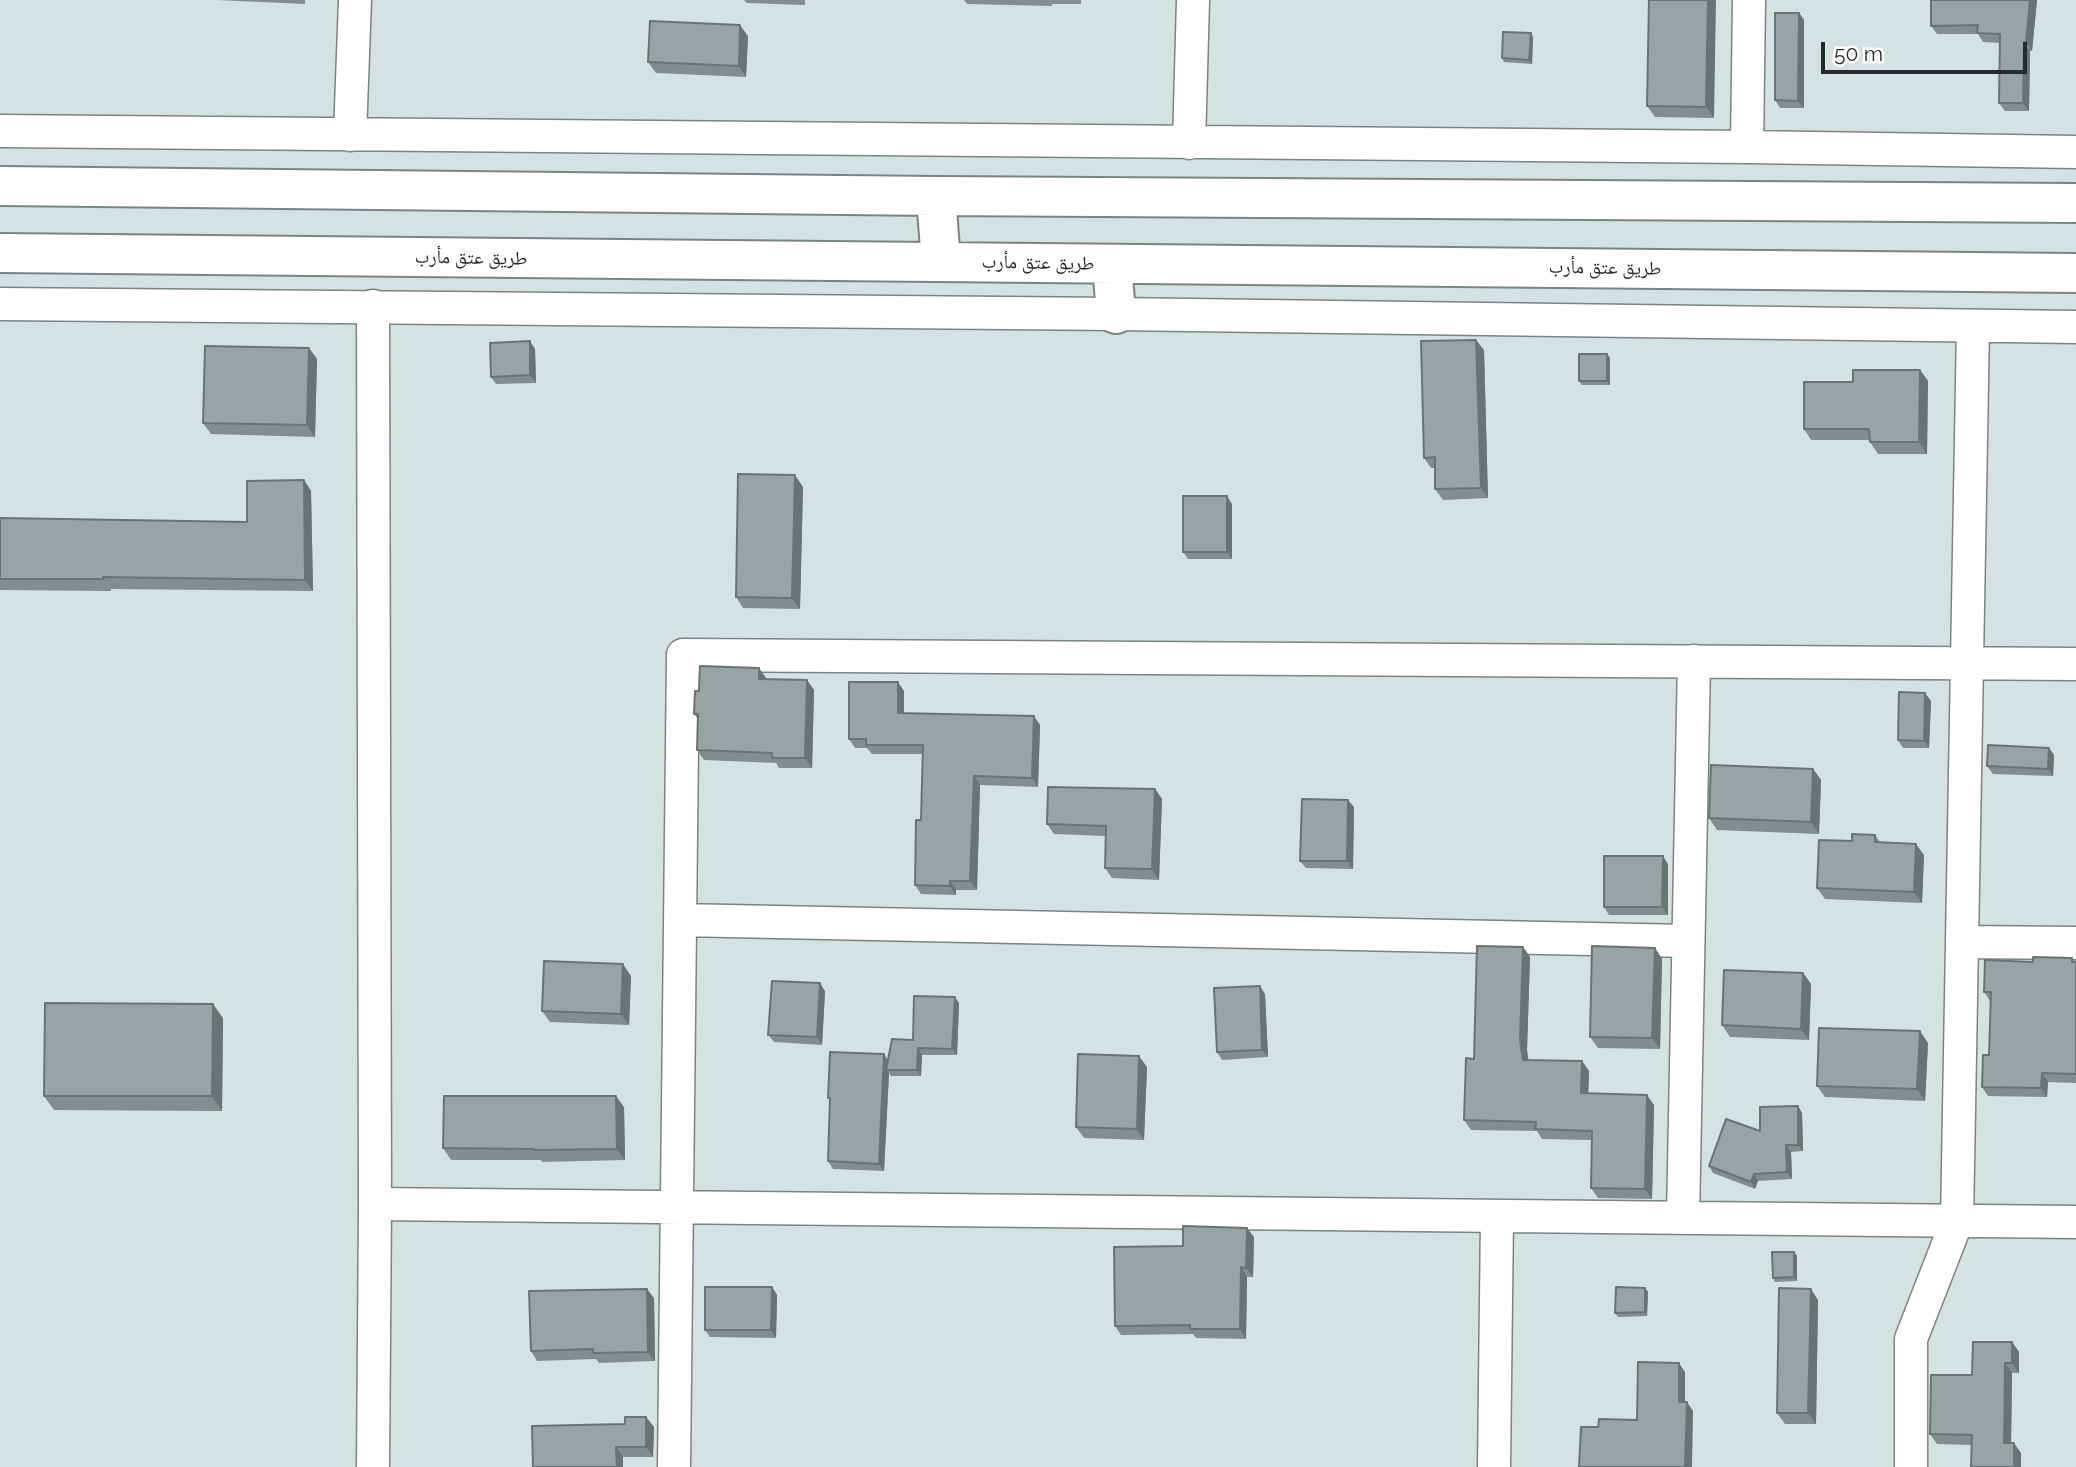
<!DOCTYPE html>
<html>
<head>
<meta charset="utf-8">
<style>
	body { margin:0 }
	#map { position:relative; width:2076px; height:1467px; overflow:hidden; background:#d5e2e2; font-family:Raleway,sans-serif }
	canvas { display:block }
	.scale { position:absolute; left:1821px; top:42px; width:206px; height:32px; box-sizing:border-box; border:4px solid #262a2b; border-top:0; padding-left:9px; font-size:21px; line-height:24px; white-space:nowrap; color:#262a2b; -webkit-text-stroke:5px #fff; paint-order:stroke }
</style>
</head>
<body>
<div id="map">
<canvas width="2076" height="1467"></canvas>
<div class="scale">50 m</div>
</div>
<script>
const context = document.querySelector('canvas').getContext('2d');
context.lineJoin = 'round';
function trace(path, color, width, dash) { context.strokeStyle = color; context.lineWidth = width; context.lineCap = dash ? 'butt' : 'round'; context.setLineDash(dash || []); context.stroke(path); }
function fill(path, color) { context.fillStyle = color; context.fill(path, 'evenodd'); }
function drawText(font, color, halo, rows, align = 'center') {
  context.font = font + ' Raleway,"Noto Naskh Arabic",sans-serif'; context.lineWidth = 6; context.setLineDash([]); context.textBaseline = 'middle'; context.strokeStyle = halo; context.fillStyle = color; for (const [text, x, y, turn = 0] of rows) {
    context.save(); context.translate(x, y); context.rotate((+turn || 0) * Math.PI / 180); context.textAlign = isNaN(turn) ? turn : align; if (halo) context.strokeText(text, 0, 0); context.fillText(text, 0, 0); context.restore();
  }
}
const minor = new Path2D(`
	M 0,131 L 1747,147 L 2076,152
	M 350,135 L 355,0
	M 1189,143 L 1193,0
	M 1747,147 L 1749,0
	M 0,304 L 1116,314 L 2076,327
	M 681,920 L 1688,941
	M 1962,942 L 2076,943
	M 375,1204 L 2076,1222
	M 1683,1218 L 1694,661
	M 373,1467 L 375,1204 L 373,306
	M 674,1467 L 683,655 L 2076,664
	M 1494,1467 L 1497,1216
	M 1911,1467 L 1911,1339 L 1957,1221 L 1973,326`);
const major = new Path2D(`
	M 0,186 L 936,196 L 2076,203
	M 936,196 L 941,262
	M 0,253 L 2076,273
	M 1112,264 L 1116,314`);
trace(minor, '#798485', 35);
trace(major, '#798485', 42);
trace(minor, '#fff', 32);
trace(major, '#fff', 38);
fill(new Path2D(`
	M 216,0 L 305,0 L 305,4 Z
	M 744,0 L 805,0 L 805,5 L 747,3 Z
	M 964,0 L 1081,0 L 1081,4 L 1052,4 L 1052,6 L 967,4 Z
	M 1649,0 L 1714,118 L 1655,117 L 1647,106 Z
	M 1931,0 L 2037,0 L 2032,51 L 2030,51 L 2029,111 L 2005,111 L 1999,103 L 2000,43 L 1983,42 L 1978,34 L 1937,34 L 1931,26 Z
	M 1799,13 L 1804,20 L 1804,108 L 1780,108 L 1775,100 Z
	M 748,36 L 746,77 L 656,73 L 648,62 Z
	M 1533,37 L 1532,64 L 1504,62 L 1502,58 Z
	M 309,348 L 317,359 L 315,437 L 211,434 L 203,423 Z
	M 535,349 L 536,383 L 496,384 L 491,377 Z
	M 1484,350 L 1488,498 L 1443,500 L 1435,489 L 1435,468 L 1431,468 L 1424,458 Z
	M 1607,354 L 1610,358 L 1610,385 L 1582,385 L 1579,381 Z
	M 1920,370 L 1928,381 L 1927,454 L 1878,454 L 1870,442 L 1870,440 L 1811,440 L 1804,429 L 1853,382 Z
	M 304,480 L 311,491 L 313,591 L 111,589 L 111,591 L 0,590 L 0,518 L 247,522 Z
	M 803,487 L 800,609 L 743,608 L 736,597 Z
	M 1232,504 L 1232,559 L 1188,559 L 1183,552 Z
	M 759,668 L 766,679 L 807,680 L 814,690 L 812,768 L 779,768 L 776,763 L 704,760 L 697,750 L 698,719 L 694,714 L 699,691 Z
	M 904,691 L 904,714 L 1040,725 L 1038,787 L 980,785 L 977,890 L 956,890 L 956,895 L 921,894 L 915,885 L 921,820 L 923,754 L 872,754 L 867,748 L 855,748 L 849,739 Z
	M 1931,701 L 1929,748 L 1903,748 L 1898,740 Z
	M 2049,748 L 2054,755 L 2053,776 L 1993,774 L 1987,766 Z
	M 1813,769 L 1821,780 L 1819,834 L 1717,830 L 1709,818 Z
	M 1155,789 L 1162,799 L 1159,880 L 1112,878 L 1105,868 L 1106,836 L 1054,834 L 1047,824 Z
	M 1354,807 L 1353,869 L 1306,868 L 1300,861 Z
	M 1875,835 L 1880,842 L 1924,855 L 1922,903 L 1825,899 L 1817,888 L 1852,841 Z
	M 1668,864 L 1668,915 L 1609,915 L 1604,907 Z
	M 1523,947 L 1530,957 L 1527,1050 L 1528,1060 L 1582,1061 L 1589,1071 L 1588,1093 L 1654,1105 L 1652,1199 L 1598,1198 L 1591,1188 L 1592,1140 L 1542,1139 L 1537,1131 L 1471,1130 L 1464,1120 L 1474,1059 Z
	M 1655,948 L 1662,959 L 1660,1049 L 1598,1048 L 1590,1037 Z
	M 2072,958 L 2076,962 L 2076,1083 L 2048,1082 L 2047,1097 L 1988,1096 L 1982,1087 L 1989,1055 L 1991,1001 L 1990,1001 L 1984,992 L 2033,962 Z
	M 1803,973 L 1811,984 L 1809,1040 L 1730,1037 L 1722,1025 Z
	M 631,976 L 629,1025 L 550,1022 L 542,1011 Z
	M 825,991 L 822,1045 L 774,1042 L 768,1035 Z
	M 1265,994 L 1268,1057 L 1222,1060 L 1217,1052 Z
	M 959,1003 L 957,1055 L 922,1055 L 921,1076 L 891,1076 L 889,1073 L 884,1171 L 833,1169 L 828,1161 L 830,1101 L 828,1098 L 888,1060 Z
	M 223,1018 L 222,1111 L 54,1110 L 44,1096 Z
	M 1928,1043 L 1925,1101 L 1825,1097 L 1817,1086 Z
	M 1147,1067 L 1144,1140 L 1084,1138 L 1076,1127 Z
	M 1798,1106 L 1802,1113 L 1803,1151 L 1791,1152 L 1792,1179 L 1758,1181 L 1755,1189 L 1713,1173 L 1709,1166 Z
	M 624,1107 L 625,1160 L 542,1162 L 541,1160 L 451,1160 L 443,1148 Z
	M 1254,1237 L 1253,1277 L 1247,1277 L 1246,1339 L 1196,1338 L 1193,1334 L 1121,1335 L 1115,1326 L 1183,1246 Z
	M 1794,1252 L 1797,1256 L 1797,1281 L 1775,1282 L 1773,1278 Z
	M 772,1287 L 777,1295 L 776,1338 L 710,1337 L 705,1330 Z
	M 1645,1288 L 1648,1292 L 1647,1316 L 1618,1317 L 1615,1313 Z
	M 654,1298 L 655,1361 L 599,1363 L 596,1359 L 537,1361 L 531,1351 Z
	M 1818,1300 L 1816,1424 L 1785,1424 L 1777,1413 Z
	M 2012,1342 L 2019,1352 L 2019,1373 L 2012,1373 L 2011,1443 L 2021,1453 L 2021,1467 L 1971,1467 L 1971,1445 L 1937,1444 L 1930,1434 L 1972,1375 Z
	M 646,1417 L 654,1427 L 653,1457 L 623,1457 L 623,1467 L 533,1467 L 625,1424 Z`), '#838d8d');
fill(new Path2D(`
	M 1708,0 L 1716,0 L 1714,118 L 1706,107 Z
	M 2030,0 L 2037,0 L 2032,51 L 2026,42 Z
	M 1799,13 L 1804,20 L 1804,108 L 1798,101 Z
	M 740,25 L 748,36 L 746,77 L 739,66 Z
	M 1531,33 L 1533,37 L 1532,64 L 1529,60 Z
	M 2024,42 L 2030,51 L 2029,111 L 2023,103 Z
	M 1476,340 L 1484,350 L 1488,498 L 1481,488 Z
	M 530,341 L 535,349 L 536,383 L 530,375 Z
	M 309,348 L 317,359 L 315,437 L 307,425 Z
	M 1607,354 L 1610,358 L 1610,385 L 1607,381 Z
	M 1920,370 L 1928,381 L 1927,454 L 1919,442 Z
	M 795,475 L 803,487 L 800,609 L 792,598 Z
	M 304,480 L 311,491 L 313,591 L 305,580 Z
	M 1227,496 L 1232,504 L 1232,559 L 1227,552 Z
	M 759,668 L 766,678 L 766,689 L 759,679 Z
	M 807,680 L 814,690 L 812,768 L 805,758 Z
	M 898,682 L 904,691 L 904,722 L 898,713 Z
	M 1925,693 L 1931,701 L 1929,748 L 1924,741 Z
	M 1034,716 L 1040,725 L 1038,787 L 1032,778 Z
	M 2049,748 L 2054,755 L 2053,776 L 2048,769 Z
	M 1813,769 L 1821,780 L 1819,834 L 1811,822 Z
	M 974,776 L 980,785 L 977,890 L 970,881 Z
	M 1155,789 L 1162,799 L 1159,880 L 1152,869 Z
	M 1348,800 L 1354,807 L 1353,869 L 1347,861 Z
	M 1916,844 L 1924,855 L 1922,903 L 1914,892 Z
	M 1663,856 L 1668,864 L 1668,915 L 1662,907 Z
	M 950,881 L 956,890 L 956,895 L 950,886 Z
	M 1523,947 L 1530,957 L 1527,1050 L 1530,1070 L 1523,1060 L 1520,1040 Z
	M 1655,948 L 1662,959 L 1660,1049 L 1652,1038 Z
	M 623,964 L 631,976 L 629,1025 L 621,1014 Z
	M 1803,973 L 1811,984 L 1809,1040 L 1801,1029 Z
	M 820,983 L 825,991 L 822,1045 L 817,1037 Z
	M 1260,986 L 1265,994 L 1268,1057 L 1262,1050 Z
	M 955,997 L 959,1003 L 957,1055 L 952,1049 Z
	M 213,1004 L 223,1018 L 222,1111 L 212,1096 Z
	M 1920,1031 L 1928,1043 L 1925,1101 L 1917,1089 Z
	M 918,1048 L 922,1055 L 921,1076 L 917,1070 Z
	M 884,1054 L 889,1062 L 886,1070 L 889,1073 L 884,1171 L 879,1164 Z
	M 1139,1056 L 1147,1067 L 1144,1140 L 1137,1129 Z
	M 1582,1061 L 1589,1071 L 1588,1103 L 1581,1093 Z
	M 2042,1073 L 2048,1082 L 2047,1097 L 2041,1088 Z
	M 1647,1095 L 1654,1105 L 1652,1199 L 1645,1189 Z
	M 616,1096 L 624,1107 L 625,1160 L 617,1149 Z
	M 1798,1106 L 1802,1113 L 1803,1151 L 1798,1145 Z
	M 1786,1145 L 1791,1152 L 1792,1179 L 1787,1172 Z
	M 1754,1174 L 1758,1181 L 1755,1189 L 1751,1182 Z
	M 1247,1228 L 1254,1237 L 1253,1277 L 1246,1268 Z
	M 1794,1252 L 1797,1256 L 1797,1281 L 1794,1277 Z
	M 1241,1267 L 1247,1277 L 1246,1339 L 1240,1329 Z
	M 772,1287 L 777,1295 L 776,1338 L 771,1330 Z
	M 1645,1288 L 1648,1292 L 1647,1316 L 1645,1312 Z
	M 647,1289 L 654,1298 L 655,1361 L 648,1352 Z
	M 1811,1289 L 1818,1300 L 1816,1424 L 1808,1413 Z
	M 2012,1342 L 2019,1352 L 2019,1373 L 2012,1363 Z
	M 1679,1363 L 1685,1372 L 1685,1411 L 1679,1402 Z
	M 2005,1363 L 2012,1373 L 2011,1452 L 2004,1443 Z
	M 1687,1402 L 1693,1411 L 1692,1467 L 1685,1467 Z
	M 646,1417 L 654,1427 L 653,1457 L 646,1447 Z
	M 2014,1443 L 2021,1453 L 2021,1467 L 2014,1467 Z
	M 616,1447 L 623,1457 L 623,1467 L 617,1467 Z`), '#6a7373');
const building = new Path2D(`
	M 1649,0 L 1708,0 L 1706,107 L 1647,106 Z
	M 1931,0 L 2030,0 L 2026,42 L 2024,42 L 2023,103 L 1999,103 L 2000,34 L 1977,33 L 1978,25 L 1931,26 Z
	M 1775,13 L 1799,13 L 1798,101 L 1775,100 Z
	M 650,21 L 740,25 L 739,66 L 648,62 Z
	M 1503,32 L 1531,33 L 1529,60 L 1502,58 Z
	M 1476,340 L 1481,488 L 1435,489 L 1435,457 L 1424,458 L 1421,341 Z
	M 530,341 L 530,375 L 491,377 L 490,343 Z
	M 205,346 L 309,348 L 307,425 L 203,423 Z
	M 1579,354 L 1607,354 L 1607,381 L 1579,381 Z
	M 1853,370 L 1920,370 L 1919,442 L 1870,442 L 1869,429 L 1804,429 L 1804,382 L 1853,382 Z
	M 738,474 L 795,475 L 792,598 L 736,597 Z
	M 304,480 L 305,580 L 103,577 L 103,579 L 0,579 L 0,518 L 247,522 L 247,481 Z
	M 1183,496 L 1227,496 L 1227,552 L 1183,552 Z
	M 700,666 L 759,668 L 759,679 L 807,680 L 805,758 L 772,758 L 772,753 L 697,750 L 698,714 L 694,714 L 695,691 L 699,691 Z
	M 849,682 L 898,682 L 898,713 L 1034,716 L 1032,778 L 974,776 L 970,881 L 950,881 L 950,886 L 915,885 L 916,820 L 921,820 L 923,745 L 866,745 L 866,739 L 849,739 Z
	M 1899,692 L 1925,693 L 1924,741 L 1898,740 Z
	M 1988,745 L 2049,748 L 2048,769 L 1987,766 Z
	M 1711,765 L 1813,769 L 1811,822 L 1709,818 Z
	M 1048,787 L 1155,789 L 1152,869 L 1105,868 L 1106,826 L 1047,824 Z
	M 1302,799 L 1348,800 L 1347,861 L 1300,861 Z
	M 1852,834 L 1875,835 L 1875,842 L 1916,844 L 1914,892 L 1817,888 L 1819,840 L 1852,841 Z
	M 1604,856 L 1663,856 L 1662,907 L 1604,907 Z
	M 1477,946 L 1523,947 L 1520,1040 L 1523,1060 L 1582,1061 L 1581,1093 L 1647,1095 L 1645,1189 L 1591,1188 L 1592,1131 L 1535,1129 L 1536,1122 L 1464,1120 L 1466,1058 L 1474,1059 Z
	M 1592,946 L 1655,948 L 1652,1038 L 1590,1037 Z
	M 2033,957 L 2072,958 L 2072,962 L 2076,962 L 2076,1074 L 2042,1073 L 2041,1088 L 1982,1087 L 1983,1055 L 1989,1055 L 1991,992 L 1984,992 L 1985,960 L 2033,962 Z
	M 544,961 L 623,964 L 621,1014 L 542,1011 Z
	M 1724,970 L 1803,973 L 1801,1029 L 1722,1025 Z
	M 772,981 L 820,983 L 817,1037 L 768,1035 Z
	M 1260,986 L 1262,1050 L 1217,1052 L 1214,988 Z
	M 914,996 L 955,997 L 952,1049 L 918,1048 L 917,1070 L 886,1070 L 892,1039 L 913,1040 Z
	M 45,1003 L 213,1004 L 212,1096 L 44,1096 Z
	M 1819,1028 L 1920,1031 L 1917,1089 L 1817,1086 Z
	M 830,1052 L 884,1054 L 879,1164 L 828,1161 L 830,1098 L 828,1098 Z
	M 1078,1054 L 1139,1056 L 1137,1129 L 1076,1127 Z
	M 444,1096 L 616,1096 L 617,1149 L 534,1150 L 534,1149 L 443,1148 Z
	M 1798,1106 L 1798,1145 L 1786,1145 L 1787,1172 L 1754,1174 L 1751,1182 L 1709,1166 L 1726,1119 L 1760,1131 L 1760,1107 Z
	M 1183,1226 L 1247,1228 L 1246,1268 L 1241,1267 L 1240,1329 L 1190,1329 L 1190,1325 L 1115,1326 L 1114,1247 L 1183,1246 Z
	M 1772,1252 L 1794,1252 L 1794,1277 L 1773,1278 Z
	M 705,1287 L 772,1287 L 771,1330 L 705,1330 Z
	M 1616,1287 L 1645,1288 L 1645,1312 L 1615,1313 Z
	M 1779,1288 L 1811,1289 L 1808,1413 L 1777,1413 Z
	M 647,1289 L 648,1352 L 593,1353 L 593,1349 L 531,1351 L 529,1291 Z
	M 1973,1342 L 2012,1342 L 2012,1363 L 2005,1363 L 2004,1443 L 2014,1443 L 2014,1467 L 1971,1467 L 1972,1435 L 1930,1434 L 1931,1375 L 1972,1375 Z
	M 1638,1362 L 1679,1363 L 1679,1402 L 1687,1402 L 1685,1467 L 1579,1467 L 1581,1427 L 1598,1427 L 1599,1419 L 1637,1420 Z
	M 625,1417 L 646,1417 L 646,1447 L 616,1447 L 617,1467 L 533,1467 L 532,1426 L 625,1424 Z`);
fill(building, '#98a4a4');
trace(building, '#6a7373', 2);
drawText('19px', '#262a2b', '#fff', [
	["طريق عتق مأرب",471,258,1],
	["طريق عتق مأرب",1038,263,1],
	["طريق عتق مأرب",1605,268,1]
]);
</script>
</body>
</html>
